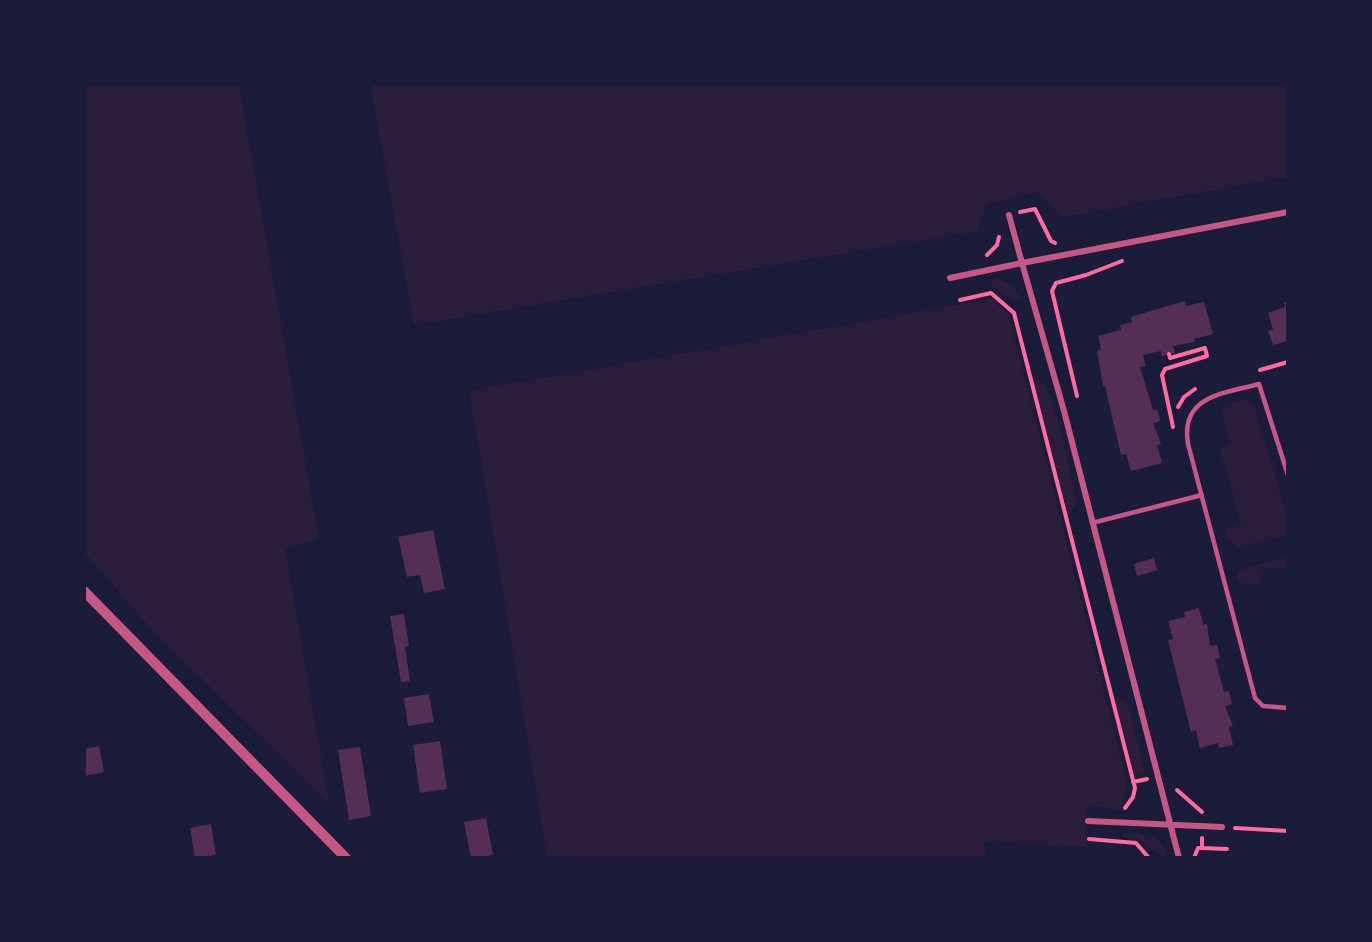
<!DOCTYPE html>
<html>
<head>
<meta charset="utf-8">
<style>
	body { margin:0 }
	#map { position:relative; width:1372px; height:942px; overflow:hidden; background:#1b1b3a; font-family:"Playfair Display",serif }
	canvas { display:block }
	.frame { position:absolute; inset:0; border:86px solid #1b1b3a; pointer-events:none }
</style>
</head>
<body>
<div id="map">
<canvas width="1372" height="942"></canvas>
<div class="frame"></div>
</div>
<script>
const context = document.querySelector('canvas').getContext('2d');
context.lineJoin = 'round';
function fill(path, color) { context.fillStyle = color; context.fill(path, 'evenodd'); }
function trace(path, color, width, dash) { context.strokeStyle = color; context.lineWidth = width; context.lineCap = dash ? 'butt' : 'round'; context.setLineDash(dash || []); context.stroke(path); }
fill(new Path2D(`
	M 84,84 L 239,84 L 319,539 L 285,547 L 329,803 L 154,632 L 84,552 Z
	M 370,84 L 1288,84 L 1288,177 L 1063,217 L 1037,191 L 986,205 L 977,231 L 414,325 Z
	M 999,279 L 1012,285 L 1021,299 L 1014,301 L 992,286 L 991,280 Z
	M 991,299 L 1009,315 L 1127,783 L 1121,810 L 1087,805 L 1087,847 L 984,841 L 986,858 L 547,858 L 469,391 Z
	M 1033,380 C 1039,380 1042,381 1045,386 C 1057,402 1071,478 1077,501 L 1069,516 Z
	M 1245,399 L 1253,402 L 1288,518 L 1288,534 L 1239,547 L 1229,541 L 1224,529 L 1241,525 L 1220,449 L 1230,445 L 1220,407 Z
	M 1288,556 L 1288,569 L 1261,567 L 1260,584 L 1241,583 L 1236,579 L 1239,570 Z
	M 1114,694 L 1128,704 L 1145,772 L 1134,775 Z
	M 1123,833 C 1146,834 1161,833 1167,858 L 1162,858 L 1138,838 L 1123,837 Z`), '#2a1e3b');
fill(new Path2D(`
	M 1185,301 L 1186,306 L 1204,302 L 1213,334 L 1194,339 L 1195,342 L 1173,346 L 1175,353 L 1162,356 L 1161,351 L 1143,355 L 1146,366 L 1140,367 L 1142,374 L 1153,410 L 1157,409 L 1160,421 L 1153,423 L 1161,444 L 1157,445 L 1162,463 L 1131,471 L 1126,454 L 1121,455 L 1105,386 L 1103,386 L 1097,351 L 1101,350 L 1098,336 L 1121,330 L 1120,325 L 1132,322 L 1131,317 Z
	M 1288,301 L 1288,341 L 1273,345 L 1268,331 L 1273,330 L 1268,313 L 1285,307 L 1284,303 Z
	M 433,530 L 445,589 L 424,593 L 420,575 L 407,577 L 398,537 Z
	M 1154,558 L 1157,570 L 1137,576 L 1134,564 Z
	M 1199,608 L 1203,625 L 1207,624 L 1210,646 L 1217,645 L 1220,658 L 1215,659 L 1224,692 L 1229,691 L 1232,704 L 1225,706 L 1233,726 L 1229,727 L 1233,745 L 1219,748 L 1218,743 L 1200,748 L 1196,730 L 1191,732 L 1168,640 L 1173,639 L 1168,621 L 1185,617 L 1184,612 Z
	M 404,614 L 409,646 L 405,647 L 410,681 L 401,682 L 390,616 Z
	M 429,694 L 434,722 L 408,726 L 404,698 Z
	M 440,741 L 447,789 L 420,793 L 413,745 Z
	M 99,746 L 104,772 L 84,776 L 84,749 Z
	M 360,747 L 371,816 L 349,820 L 338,750 Z
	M 486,818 L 493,855 L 471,858 L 464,822 Z
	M 211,824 L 216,855 L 195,858 L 190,828 Z`), '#542f53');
trace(new Path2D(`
	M 1020,212 L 1035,209 L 1051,241 L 1055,243
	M 987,255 L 997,245 L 999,237
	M 960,300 L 991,293 L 1014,313 L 1135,788 L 1133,797 L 1125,808
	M 1169,354 L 1170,358 L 1205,348 L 1207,356 L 1165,369 L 1162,375 L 1173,427
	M 1260,370 L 1288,362
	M 1077,396 L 1052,291 L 1056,283 L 1086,275 L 1122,261
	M 1178,407 L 1184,397 L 1195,389
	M 1133,782 L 1147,779
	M 1177,790 L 1202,812
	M 1235,828 L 1288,831
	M 1089,839 L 1136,843 L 1149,858
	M 1202,848 L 1227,849
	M 1194,858 L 1198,848 L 1202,848 L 1202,838`), '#ff6b9d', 4);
trace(new Path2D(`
	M 1288,475 L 1259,384 C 1222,394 1180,396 1188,444 L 1255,698 L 1263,706 L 1288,708
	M 1092,523 L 1202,495`), '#c65784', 4.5);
trace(new Path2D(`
	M 950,278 L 1022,263 L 1009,215
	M 1088,821 L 1222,827
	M 1179,858 L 1064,411 L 1022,263 L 1288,212`), '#c65784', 6);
trace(new Path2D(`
	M 84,591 L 346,858`), '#c65784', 10);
</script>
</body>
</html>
